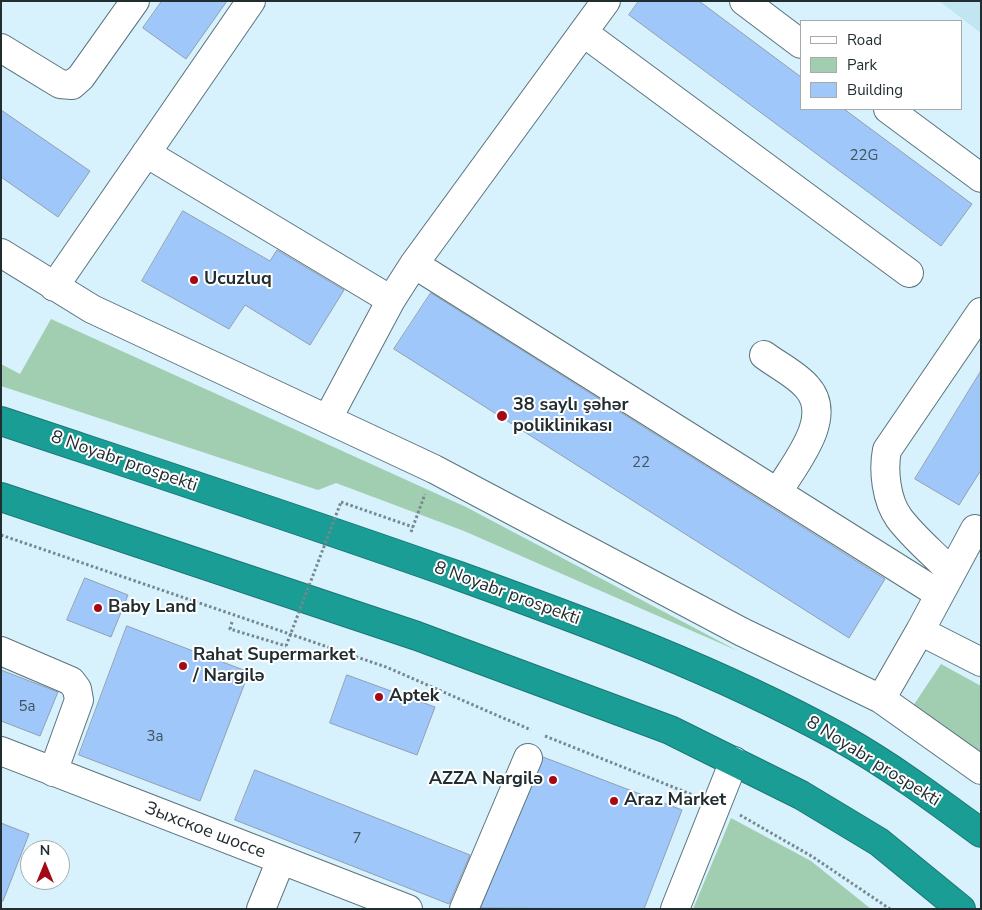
<!DOCTYPE html>
<html>
<head>
<meta charset="utf-8">
<style>
	body { margin:0 }
	#map { position:relative; width:982px; height:910px; overflow:hidden; background:#d7f2fc; font-family:"Nunito Sans",sans-serif }
	canvas { display:block }
	.frame { position:absolute; inset:0; border:2px solid #222d30; pointer-events:none }
	.legend { position:absolute; left:800px; top:20px; width:162px; height:90px; box-sizing:border-box; background:#fff; border:1px solid #a7abac; margin:0; padding:6px 9px; list-style:none; font-size:15px; color:#222d30 }
	.legend li { display:flex; align-items:center; gap:10px; height:25px }
	.legend b { width:25px; border:1px solid #a7abac }
	.north { position:absolute; left:20px; top:840px; width:50px; height:50px; box-sizing:border-box; background:#fff; border:1px solid #a7abac; border-radius:50%; rotate:0deg; font-size:14px; font-weight:700; line-height:20px; text-align:center; color:#222d30 }
	.north::after { content:''; display:block; margin:auto; width:18px; height:22px; background:#a40a16; clip-path:polygon(50% 0,100% 100%,50% 72%,0 100%) }
</style>
</head>
<body>
<div id="map">
<canvas width="982" height="910"></canvas>
<div class="frame"></div>
<ul class="legend">
<li><b style="height:6px;background:#fff"></b>Road</li>
<li><b style="height:14px;background:#a1ceb0"></b>Park</li>
<li><b style="height:14px;background:#9fc7f9"></b>Building</li>
</ul>
<div class="north">N</div>
</div>
<script>
const context = document.querySelector('canvas').getContext('2d');
context.lineJoin = 'round';
function fill(path, color) { context.fillStyle = color; context.fill(path, 'evenodd'); }
function trace(path, color, width, dash) { context.strokeStyle = color; context.lineWidth = width; context.lineCap = dash ? 'butt' : 'round'; context.setLineDash(dash || []); context.stroke(path); }
function drawText(font, color, halo, rows, align = 'center') {
  context.font = font + ' "Nunito Sans",sans-serif'; context.lineWidth = 4; context.setLineDash([]); context.textBaseline = 'middle'; context.strokeStyle = halo; context.fillStyle = color; for (const [text, x, y, turn = 0] of rows) {
    context.save(); context.translate(x, y); context.rotate((+turn || 0) * Math.PI / 180); context.textAlign = isNaN(turn) ? turn : align; if (halo) context.strokeText(text, 0, 0); context.fillText(text, 0, 0); context.restore();
  }
}
fill(new Path2D(`
	M 939,1 L 981,1 L 981,33 Z`), '#c2e5f2');
fill(new Path2D(`
	M 51,319 L 466,507 L 738,651 L 464,531 L 336,483 L 318,490 L 1,386 L 1,364 L 20,374 Z
	M 941,664 L 981,686 L 981,754 L 913,706 Z
	M 731,818 L 811,861 L 871,909 L 693,909 Z`), '#a1ceb0');
const building = new Path2D(`
	M 162,1 L 227,1 L 186,59 L 143,28 Z
	M 639,1 L 699,1 L 801,77 L 801,109 L 844,109 L 972,204 L 941,246 L 629,15 Z
	M 1,110 L 90,171 L 58,217 L 1,177 Z
	M 183,211 L 270,261 L 277,250 L 344,290 L 310,345 L 245,305 L 229,329 L 142,281 Z
	M 431,293 L 885,579 L 849,638 L 394,349 Z
	M 981,371 L 981,470 L 959,505 L 915,479 Z
	M 85,578 L 128,595 L 111,637 L 67,620 Z
	M 127,626 L 249,672 L 200,801 L 79,755 Z
	M 1,670 L 58,692 L 40,736 L 1,721 Z
	M 347,675 L 435,707 L 417,755 L 330,723 Z
	M 543,757 L 682,810 L 644,909 L 481,908 Z
	M 255,770 L 470,855 L 449,904 L 235,820 Z
	M 1,823 L 29,834 L 3,901 L 1,901 Z`);
fill(building, '#9fc7f9');
trace(building, '#919fb1', 1);
const minor = new Path2D(`
	M 744,1 L 801,44
	M 584,33 L 909,273
	M 1,48 L 60,84 L 72,85 L 81,77 L 135,1
	M 888,109 L 981,178
	M 146,153 L 391,300
	M 1,253 L 92,309 L 434,469 L 742,632 L 881,699 L 981,770
	M 414,264 L 939,594
	M 54,287 L 251,1
	M 764,355 C 777,365 796,374 807,387 C 835,418 794,464 778,492
	M 328,418 L 391,300 L 414,264 L 606,1
	M 951,572 C 934,554 913,537 899,518 C 886,500 883,470 887,450 L 981,312
	M 920,631 L 981,662
	M 1,651 L 71,681 L 77,689 L 79,700 L 53,772
	M 881,699 L 920,631 L 975,529 L 981,532
	M 1,751 L 408,909
	M 261,909 L 281,860
	M 464,909 L 528,758
	M 675,909 L 734,761`);
const highway = new Path2D(`
	M 1,421 C 154,472 307,522 459,576 C 589,623 717,670 839,737 C 889,765 935,799 981,833
	M 1,497 L 417,636 L 670,730 L 801,795 L 879,842 L 961,909`);
trace(minor, '#5b737c', 30);
trace(highway, '#1c7672', 30);
trace(new Path2D(`
	M 341,502 L 413,527
	M 411,532 L 425,494
	M 1,535 L 386,667 L 531,730
	M 232,622 L 230,629 L 286,646
	M 545,736 L 693,795
	M 740,815 L 813,857 L 890,909`), '#76888e', 3, [2.5, 2.5]);
trace(minor, '#fff', 28);
trace(highway, '#199d95', 28);
trace(new Path2D(`
	M 286,646 L 341,502`), '#76888e', 3, [2.5, 2.5]);
for (const [x, y, r, color] of [
	[194,280,5,"#a40a16"],
	[502,416,6,"#a40a16"],
	[98,608,5,"#a40a16"],
	[183,666,5,"#a40a16"],
	[379,697,5,"#a40a16"],
	[553,780,5,"#a40a16"],
	[614,801,5,"#a40a16"]
]) { const dot = new Path2D(); dot.arc(x, y, r, 0, 2 * Math.PI); context.fillStyle = color; context.fill(dot); trace(dot, '#fff', 2); }
drawText('15px', '#415462', null, [
	["22G",864,156],
	["22",641,463],
	["5a",27,707],
	["3a",155,737],
	["7",357,839]
]);
drawText('bold 18px', '#222d30', '#fff', [
	["Ucuzluq",204,280],
	["38 saylı şəhər",513,406],
	["poliklinikası",513,427],
	["Baby Land",108,608],
	["Rahat Supermarket",193,656],
	["/ Nargilə",193,677],
	["Aptek",389,697],
	["AZZA Nargilə",543,780,"right"],
	["Araz Market",624,801]
], 'left');
drawText('18px', '#222d30', '#fff', [
	["8 Noyabr prospekti",124,462,19],
	["8 Noyabr prospekti",507,594,20],
	["8 Noyabr prospekti",873,762,32],
	["Зыхское шоссе",205,831,21]
]);
</script>
</body>
</html>
